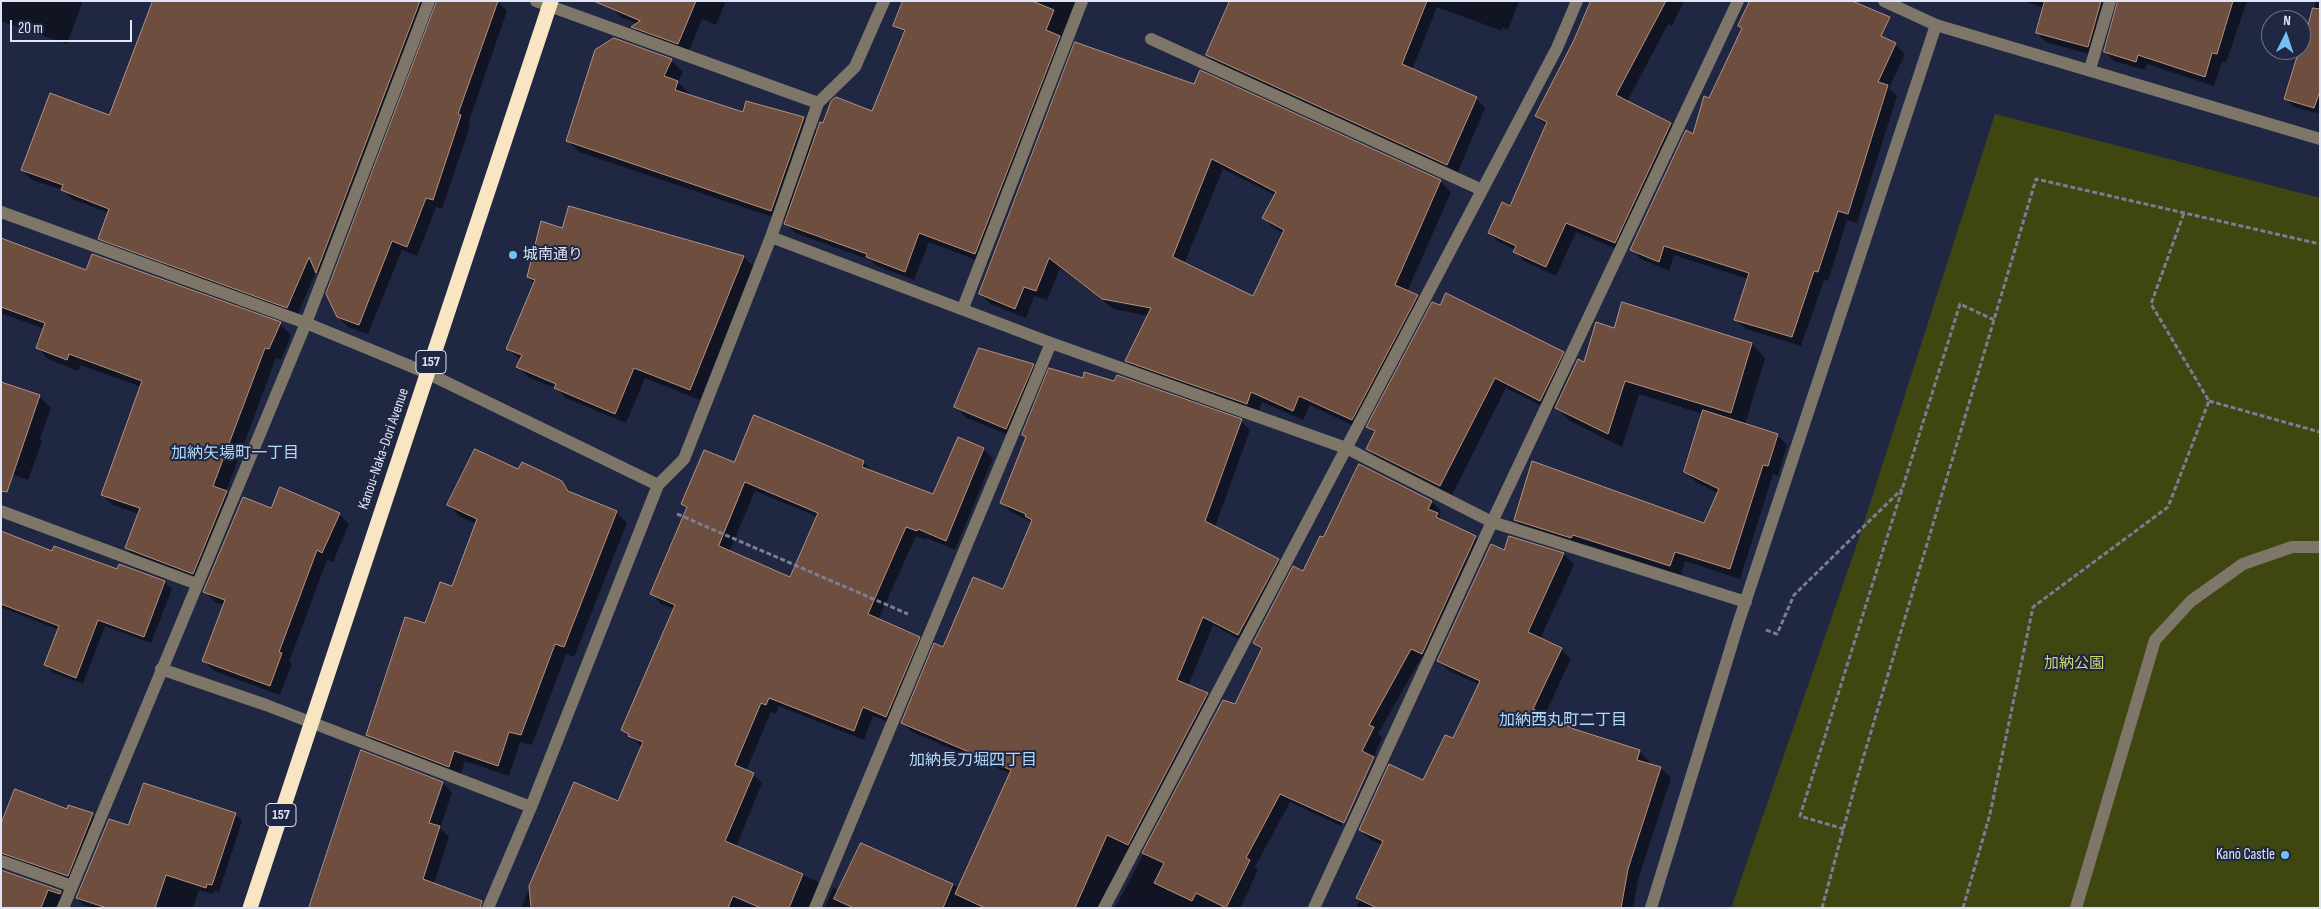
<!DOCTYPE html>
<html>
<head>
<meta charset="utf-8">
<style>
	body { margin:0 }
	#map { position:relative; width:2321px; height:909px; overflow:hidden; background:#202742; font-family:"Sofia Sans Condensed",sans-serif }
	canvas { display:block }
	.frame { position:absolute; inset:0; border:2px solid #dfe5f7; pointer-events:none }
	.north { position:absolute; left:2261px; top:10px; width:50px; height:50px; box-sizing:border-box; background:#202742; border:1px solid #6c738a; border-radius:50%; rotate:4deg; font-size:14px; font-weight:700; line-height:20px; text-align:center; color:#dfe5f7 }
	.north::after { content:''; display:block; margin:auto; width:18px; height:22px; background:#72c1f5; clip-path:polygon(50% 0,100% 100%,50% 72%,0 100%) }
	.scale { position:absolute; left:10px; top:20px; width:122px; height:22px; box-sizing:border-box; border:2px solid #dfe5f7; border-top:0; padding-left:6px; font-size:15px; line-height:18px; white-space:nowrap; color:#dfe5f7; -webkit-text-stroke:4px #202742; paint-order:stroke }
</style>
</head>
<body>
<div id="map">
<canvas width="2321" height="909"></canvas>
<div class="frame"></div>
<div class="north">N</div>
<div class="scale">20 m</div>
</div>
<script>
const context = document.querySelector('canvas').getContext('2d');
context.lineJoin = 'round';
function fill(path, color) { context.fillStyle = color; context.fill(path, 'evenodd'); }
function trace(path, color, width, dash) { context.strokeStyle = color; context.lineWidth = width; context.lineCap = dash ? 'butt' : 'round'; context.setLineDash(dash || []); context.stroke(path); }
function drawText(font, color, halo, rows, align = 'center') {
  context.font = font + ' "Sofia Sans Condensed","Noto Sans JP",sans-serif'; context.lineWidth = 4; context.setLineDash([]); context.textBaseline = 'middle'; context.strokeStyle = halo; context.fillStyle = color; for (const [text, x, y, turn = 0] of rows) {
    context.save(); context.translate(x, y); context.rotate((+turn || 0) * Math.PI / 180); context.textAlign = isNaN(turn) ? turn : align; if (halo) context.strokeText(text, 0, 0); context.fillText(text, 0, 0); context.restore();
  }
}
fill(new Path2D(`
	M 1995,114 L 2320,198 L 2320,908 L 1731,908 L 1858,541 Z`), '#404610');
fill(new Path2D(`
	M 1,1 L 83,1 L 67,44 L 1,21 Z
	M 154,1 L 438,1 L 431,8 L 326,281 L 316,271 L 297,316 L 180,274 L 115,231 L 109,213 L 72,199 L 63,190 L 32,180 L 22,170 L 109,117 Z
	M 497,1 L 507,11 L 468,124 L 470,126 L 442,209 L 436,207 L 417,256 L 402,250 L 368,334 L 348,327 L 338,317 Z
	M 614,1 L 726,1 L 716,25 L 702,19 L 688,53 L 642,36 L 633,27 L 637,24 L 621,17 L 611,8 Z
	M 918,1 L 1077,1 L 1060,39 L 1067,46 L 984,263 L 929,242 L 914,280 L 877,266 L 870,260 L 795,233 L 784,221 L 579,152 L 567,140 L 671,60 L 683,72 L 678,82 L 690,94 L 689,96 L 744,113 L 747,102 L 804,118 L 818,132 L 824,124 L 873,112 Z
	M 1231,1 L 1519,1 L 1508,30 L 1503,27 L 1502,31 L 1437,7 L 1412,70 L 1476,98 L 1485,108 L 1457,174 L 1217,64 L 1208,55 Z
	M 1593,1 L 1684,1 L 1672,26 L 1668,24 L 1627,102 L 1671,124 L 1680,133 L 1624,252 L 1576,232 L 1556,276 L 1524,261 L 1515,252 L 1515,250 L 1499,242 L 1489,233 L 1511,208 L 1546,125 L 1536,116 L 1575,41 Z
	M 2024,1 L 2247,1 L 2226,63 L 2222,62 L 2214,86 L 2147,64 L 2145,70 L 2114,61 L 2105,51 L 2119,3 L 2114,4 L 2097,56 L 2046,42 L 2037,33 L 2044,8 Z
	M 2316,1 L 2320,1 L 2320,114 L 2294,107 L 2285,98 Z
	M 1740,26 L 1895,44 L 1905,54 L 1889,88 L 1897,96 L 1857,223 L 1847,220 L 1828,281 L 1824,280 L 1801,346 L 1746,329 L 1736,320 L 1748,279 L 1674,255 L 1669,271 L 1641,259 L 1631,249 L 1693,135 L 1743,29 Z
	M 1076,43 L 1440,181 L 1451,192 L 1407,292 L 1417,296 L 1427,307 L 1362,430 L 1310,405 L 1303,420 L 1262,402 L 1258,414 L 1136,371 L 1126,360 L 1148,316 L 1114,309 L 1060,268 L 1047,300 L 1034,296 L 1026,318 L 991,304 L 980,294 ZM 1223,169 L 1275,195 L 1263,218 L 1274,228 L 1284,234 L 1254,297 L 1184,264 Z
	M 570,207 L 744,257 L 754,267 L 700,400 L 645,378 L 626,423 L 566,398 L 557,389 L 528,377 L 518,366 L 521,360 L 507,349 L 534,283 L 528,277 L 563,229 Z
	M 1,239 L 87,271 L 280,324 L 291,335 L 281,360 L 276,358 L 226,492 L 238,503 L 204,584 L 137,559 L 126,548 L 139,514 L 113,505 L 102,494 L 142,387 L 80,365 L 78,371 L 48,359 L 37,347 L 44,329 L 1,313 ZM 114,498 L 146,509 L 145,511 L 114,500 Z
	M 1433,304 L 1563,353 L 1574,364 L 1552,411 L 1506,388 L 1451,497 L 1379,460 L 1367,449 L 1375,434 L 1368,427 Z
	M 1614,329 L 1752,344 L 1765,358 L 1745,425 L 1777,435 L 1787,445 L 1778,476 L 1773,474 L 1740,579 L 1685,561 L 1681,575 L 1584,544 L 1582,548 L 1525,530 L 1515,520 L 1705,525 L 1718,493 L 1696,482 L 1686,472 L 1703,414 L 1639,394 L 1622,447 L 1570,421 L 1556,408 L 1585,364 Z
	M 1033,365 L 1043,375 L 1017,438 L 966,418 L 956,407 Z
	M 39,396 L 51,408 L 40,439 L 42,441 L 28,480 L 1,470 Z
	M 1241,421 L 1250,430 L 1215,527 L 1278,560 L 1288,569 L 1248,644 L 1213,625 L 1188,686 L 1207,694 L 1217,704 L 1109,908 L 825,908 L 833,888 L 840,891 L 861,844 L 960,888 L 1011,774 L 912,732 L 903,723 L 944,648 L 1004,591 L 1032,522 L 1011,512 L 1002,503 L 1027,438 L 1023,434 Z
	M 983,449 L 993,458 L 955,550 L 927,538 L 926,540 L 916,536 L 878,620 L 919,638 L 928,647 L 896,725 L 873,716 L 864,740 L 779,706 L 776,714 L 771,712 L 746,771 L 753,774 L 762,783 L 736,847 L 817,881 L 827,891 L 820,908 L 521,908 L 574,784 L 619,803 L 642,747 L 623,730 L 675,609 L 661,604 L 652,594 L 688,509 L 683,504 L 734,464 L 863,462 L 874,473 L 933,496 ZM 755,491 L 818,517 L 791,579 L 729,552 Z
	M 519,471 L 562,482 L 574,495 L 616,512 L 627,523 L 574,657 L 566,654 L 532,745 L 520,742 L 509,776 L 465,761 L 460,777 L 378,745 L 367,734 L 426,624 L 452,588 L 477,524 L 459,516 L 449,505 Z
	M 1432,502 L 1441,511 L 1439,516 L 1445,522 L 1476,537 L 1485,547 L 1432,663 L 1421,658 L 1378,734 L 1382,738 L 1373,758 L 1383,768 L 1354,832 L 1344,827 L 1374,761 L 1372,761 L 1341,826 L 1290,802 L 1255,867 L 1258,870 L 1240,908 L 1115,908 L 1224,701 L 1235,706 L 1262,650 L 1254,643 L 1304,573 L 1324,539 Z
	M 272,509 L 339,514 L 349,524 L 333,562 L 327,560 L 289,662 L 292,664 L 280,695 L 214,671 L 204,661 L 224,605 L 215,602 L 205,591 Z
	M 1,533 L 53,553 L 164,582 L 172,589 L 151,643 L 105,626 L 83,684 L 52,672 L 45,665 L 59,630 L 1,607 Z
	M 1510,537 L 1564,554 L 1574,565 L 1540,639 L 1561,649 L 1571,659 L 1544,716 L 1574,730 L 1640,752 L 1650,762 L 1649,765 L 1661,768 L 1671,778 L 1638,880 L 1633,908 L 1356,908 L 1360,900 L 1358,898 L 1382,845 L 1371,840 L 1360,830 L 1423,782 L 1454,740 L 1480,685 L 1449,671 L 1438,661 L 1505,552 Z
	M 362,752 L 443,783 L 452,793 L 440,828 L 449,837 L 434,884 L 481,902 L 487,908 L 310,908 Z
	M 69,807 L 93,815 L 103,825 L 78,885 L 3,868 L 3,872 L 61,892 L 70,903 L 59,900 L 55,908 L 1,908 L 1,827 L 67,811 Z
	M 235,814 L 242,821 L 219,892 L 215,891 L 213,894 L 199,890 L 193,908 L 93,908 L 84,905 L 77,898 L 128,826 Z`), '#0007');
const building = new Path2D(`
	M 153,1 L 420,1 L 316,273 L 309,257 L 287,308 L 98,239 L 109,209 L 61,190 L 63,185 L 21,170 L 50,93 L 109,115 Z
	M 437,1 L 498,1 L 458,114 L 461,115 L 433,200 L 426,198 L 407,247 L 392,241 L 359,325 L 337,317 L 326,294 Z
	M 594,1 L 696,1 L 678,44 L 631,27 L 640,21 Z
	M 903,1 L 1032,1 L 1054,10 L 1046,30 L 1060,36 L 975,254 L 919,233 L 905,272 L 866,257 L 867,254 L 784,224 L 820,122 L 823,123 L 831,101 L 836,97 L 872,111 L 905,30 L 893,26 Z
	M 1230,1 L 1427,1 L 1402,64 L 1477,97 L 1447,165 L 1206,55 Z
	M 1591,1 L 1666,1 L 1616,95 L 1671,123 L 1615,243 L 1566,223 L 1546,267 L 1513,252 L 1516,246 L 1488,233 L 1502,202 L 1510,206 L 1547,122 L 1535,116 L 1574,40 Z
	M 1750,1 L 1852,1 L 1890,17 L 1881,36 L 1896,43 L 1878,82 L 1888,85 L 1848,214 L 1838,211 L 1818,272 L 1814,271 L 1792,337 L 1734,320 L 1749,273 L 1664,246 L 1659,262 L 1630,250 L 1686,130 L 1693,134 L 1704,96 L 1709,98 L 1742,28 L 1738,26 Z
	M 2045,1 L 2101,1 L 2088,47 L 2036,33 Z
	M 2118,1 L 2233,1 L 2217,54 L 2212,53 L 2205,77 L 2138,55 L 2136,62 L 2104,52 Z
	M 2313,8 L 2320,9 L 2320,91 L 2314,108 L 2284,99 L 2299,50 L 2301,50 Z
	M 614,38 L 672,59 L 664,76 L 678,81 L 675,90 L 743,112 L 746,101 L 804,117 L 771,211 L 566,141 L 595,50 Z
	M 1075,42 L 1194,84 L 1200,70 L 1441,180 L 1395,285 L 1418,295 L 1352,420 L 1299,396 L 1293,411 L 1251,392 L 1247,404 L 1125,361 L 1151,308 L 1102,299 L 1049,258 L 1036,291 L 1024,287 L 1015,309 L 979,294 ZM 1212,159 L 1276,192 L 1262,218 L 1284,230 L 1253,296 L 1173,257 Z
	M 569,206 L 744,256 L 690,390 L 634,368 L 615,414 L 554,388 L 556,384 L 516,367 L 522,355 L 506,349 L 535,280 L 527,277 L 541,221 L 562,228 Z
	M 1,238 L 86,270 L 92,254 L 281,322 L 269,349 L 265,348 L 213,486 L 227,491 L 193,574 L 125,548 L 140,508 L 101,495 L 142,381 L 69,354 L 67,360 L 36,348 L 45,323 L 1,307 Z
	M 1446,293 L 1564,352 L 1540,401 L 1495,378 L 1440,486 L 1366,449 L 1375,431 L 1366,427 L 1432,302 L 1440,305 Z
	M 1622,302 L 1752,343 L 1731,413 L 1625,381 L 1608,434 L 1555,408 L 1578,359 L 1584,362 L 1596,322 L 1614,328 Z
	M 979,348 L 1034,364 L 1006,429 L 954,407 Z
	M 1049,368 L 1083,378 L 1084,372 L 1114,381 L 1117,375 L 1242,419 L 1205,521 L 1279,559 L 1238,635 L 1203,617 L 1177,680 L 1208,693 L 1128,845 L 1107,835 L 1075,908 L 985,908 L 955,894 L 1011,770 L 901,723 L 934,643 L 943,647 L 973,577 L 1003,589 L 1032,520 L 1025,516 L 1026,514 L 1000,503 L 1026,437 L 1022,435 Z
	M 1,382 L 40,395 L 7,492 L 1,491 Z
	M 1703,410 L 1778,434 L 1768,466 L 1763,465 L 1730,569 L 1675,552 L 1670,566 L 1573,535 L 1571,538 L 1514,520 L 1532,461 L 1704,523 L 1719,489 L 1684,472 Z
	M 754,415 L 864,461 L 862,467 L 933,494 L 958,437 L 984,448 L 946,541 L 918,529 L 917,531 L 906,527 L 868,614 L 920,637 L 886,717 L 863,707 L 854,731 L 769,698 L 766,705 L 761,703 L 735,765 L 754,773 L 725,841 L 803,874 L 789,908 L 761,908 L 733,896 L 728,908 L 531,908 L 529,886 L 574,782 L 618,801 L 643,742 L 628,736 L 629,734 L 621,730 L 675,605 L 650,594 L 687,507 L 681,504 L 704,450 L 734,462 ZM 745,482 L 818,513 L 790,577 L 719,546 Z
	M 475,449 L 518,469 L 522,462 L 562,481 L 568,491 L 617,511 L 564,647 L 555,644 L 521,735 L 509,732 L 498,766 L 454,751 L 449,767 L 366,735 L 405,617 L 425,623 L 440,582 L 452,586 L 477,519 L 447,505 Z
	M 1359,464 L 1432,501 L 1428,509 L 1438,513 L 1436,517 L 1476,536 L 1422,654 L 1411,649 L 1369,725 L 1374,727 L 1362,751 L 1374,757 L 1344,823 L 1280,794 L 1246,858 L 1250,860 L 1226,908 L 1196,893 L 1192,901 L 1154,883 L 1164,863 L 1142,853 L 1223,700 L 1235,704 L 1262,648 L 1253,643 L 1293,566 L 1303,571 L 1320,536 L 1323,537 Z
	M 280,487 L 340,513 L 322,553 L 317,550 L 279,652 L 282,653 L 270,686 L 202,661 L 225,600 L 203,592 L 243,497 L 271,508 Z
	M 1,531 L 52,551 L 54,546 L 117,569 L 119,564 L 165,581 L 144,637 L 98,620 L 76,678 L 44,665 L 59,626 L 1,604 Z
	M 1509,536 L 1564,553 L 1528,632 L 1562,648 L 1533,709 L 1574,729 L 1640,750 L 1637,760 L 1661,767 L 1628,869 L 1621,908 L 1377,908 L 1356,898 L 1383,841 L 1359,830 L 1389,764 L 1423,780 L 1445,735 L 1453,738 L 1480,681 L 1437,661 L 1491,544 L 1504,550 Z
	M 361,750 L 443,782 L 429,823 L 440,826 L 423,879 L 482,901 L 480,908 L 309,908 Z
	M 144,783 L 236,813 L 212,885 L 207,884 L 206,888 L 166,875 L 155,908 L 107,908 L 76,898 L 109,819 L 128,825 Z
	M 15,789 L 67,809 L 68,805 L 93,813 L 68,876 L 1,853 L 1,824 Z
	M 861,843 L 953,884 L 943,908 L 854,908 L 834,899 Z
	M 1,870 L 61,891 L 60,894 L 48,890 L 41,908 L 1,908 Z`);
fill(building, '#6e4e3e');
trace(building, '#b49180', 1);
trace(new Path2D(`
	M 2209,401 L 2320,432
	M 677,514 L 908,614
	M 1766,630 L 1777,634 L 1794,595 L 1902,489
	M 1844,829 L 1800,816 L 1960,304 L 1994,320
	M 1822,908 L 1856,782 L 2036,179 L 2320,244
	M 1963,908 L 1990,814 L 2033,607 L 2168,507 L 2209,401 L 2151,304 L 2184,213`), '#777e95', 3, [5, 2.5]);
trace(new Path2D(`
	M 536,1 L 818,103
	M 1884,1 L 1936,25 L 2320,139
	M 1151,39 L 1482,190
	M 2090,69 L 2110,1
	M 1,212 L 306,323 L 427,373 L 658,485
	M 771,237 L 1051,343 L 1346,448 L 1492,522 L 1746,602
	M 963,308 L 1082,1
	M 1,511 L 197,584
	M 161,669 L 266,705 L 531,807
	M 1,861 L 72,886
	M 63,908 L 306,323 L 429,1
	M 488,908 L 531,807 L 658,485 L 684,459 L 771,237 L 818,103 L 855,67 L 884,1
	M 815,908 L 1051,343
	M 1104,908 L 1557,48 L 1577,1
	M 1314,908 L 1492,522 L 1738,1
	M 1651,908 L 1739,621 L 1936,25
	M 2076,908 L 2155,640 L 2191,601 L 2243,564 L 2292,547 L 2320,547`), '#7e7769', 12);
trace(new Path2D(`
	M 250,908 L 551,1`), '#f8e5c2', 15);
for (const [x, y, r, color] of [
	[513,255,5,"#72c1f5"],
	[2285,855,5,"#72c1f5"]
]) { const dot = new Path2D(); dot.arc(x, y, r, 0, 2 * Math.PI); context.fillStyle = color; context.fill(dot); trace(dot, '#202742', 2); }
for (const [x, y, w] of [
	[431,362,30],
	[281,815,30]
]) { const box = new Path2D(); box.roundRect(x - w / 2, y - 11.5, w, 23, 4); context.fillStyle = '#202742'; context.fill(box); trace(box, '#dfe5f7', 1); }
drawText('bold 14px', '#dfe5f7', null, [
	["157",431,362],
	["157",281,815]
]);
drawText('15px', '#dfe5f7', '#202742', [
	["城南通り",523,255],
	["Kanō Castle",2275,855,"right"]
], 'left');
drawText('15px', '#dfe5f7', '#202742', [
	["Kanou-Naka-Dori Avenue",384,449,-71]
]);
drawText('15px', '#cbdb71', '#202742', [
	["加納公園",2074,664]
]);
drawText('16px', '#b0daf7', '#202742', [
	["加納矢場町一丁目",235,454],
	["加納西丸町二丁目",1563,721],
	["加納長刀堀四丁目",973,761]
]);
</script>
</body>
</html>
